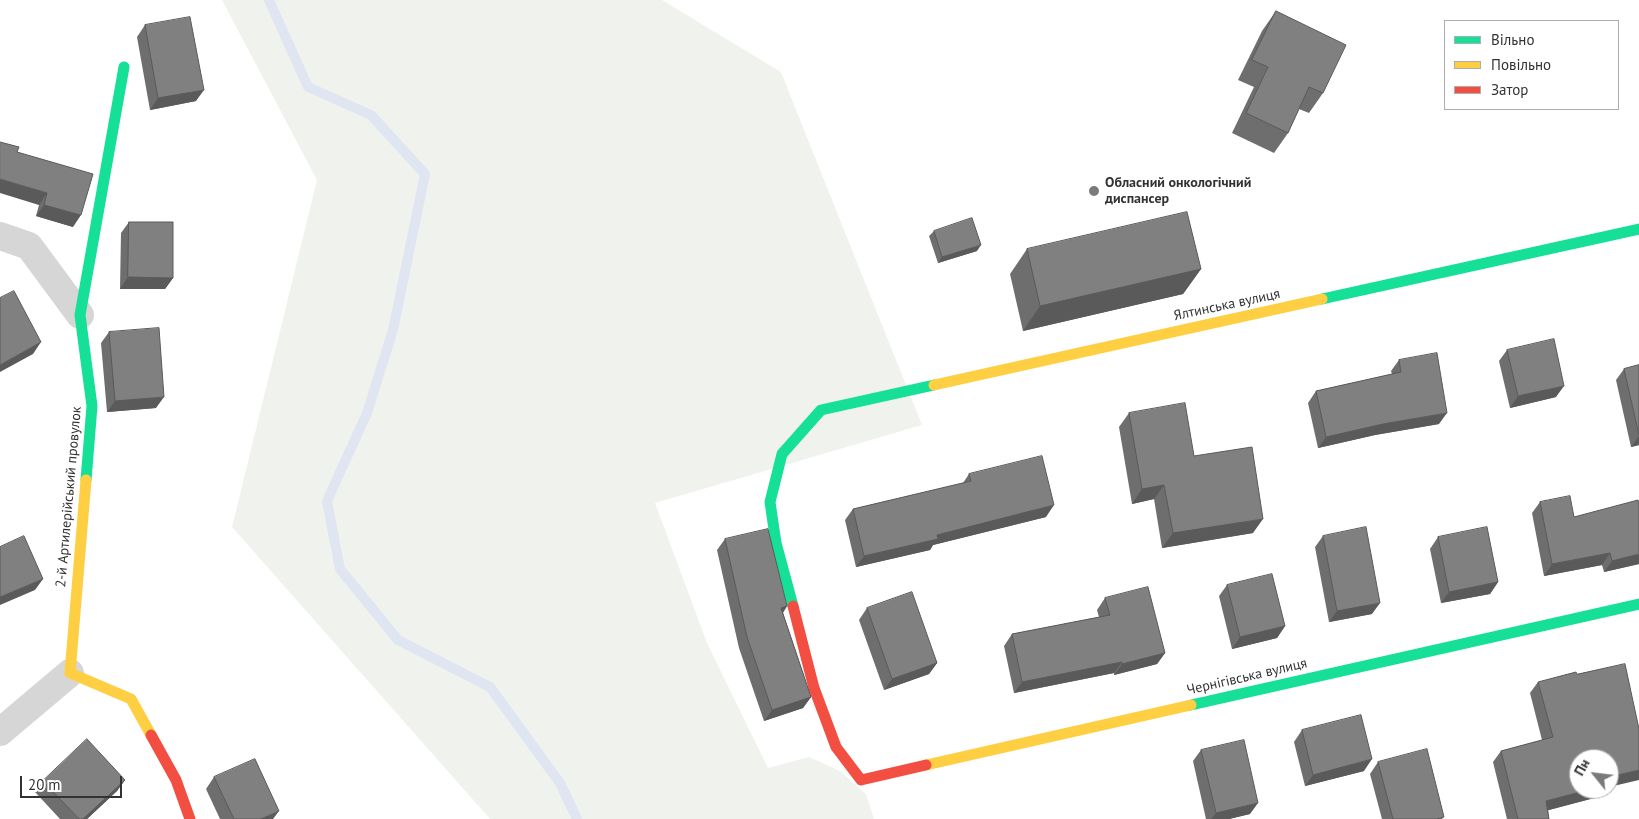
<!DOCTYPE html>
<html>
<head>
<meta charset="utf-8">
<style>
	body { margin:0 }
	#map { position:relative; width:1639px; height:819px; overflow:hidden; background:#fff; font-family:"PT Sans",sans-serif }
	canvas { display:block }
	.legend { position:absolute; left:1444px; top:20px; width:175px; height:90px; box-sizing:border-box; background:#fff; border:1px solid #adadad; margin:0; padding:6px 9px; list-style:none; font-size:15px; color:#323232 }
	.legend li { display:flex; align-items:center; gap:10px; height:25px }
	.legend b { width:25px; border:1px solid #adadad }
	.north { position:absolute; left:1569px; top:749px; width:50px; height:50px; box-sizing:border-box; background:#fff; border:1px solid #adadad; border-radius:50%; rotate:299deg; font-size:14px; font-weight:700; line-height:20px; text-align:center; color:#323232 }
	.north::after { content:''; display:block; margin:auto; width:18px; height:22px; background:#7a7a7a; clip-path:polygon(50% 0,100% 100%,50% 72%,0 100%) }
	.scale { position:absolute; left:20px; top:776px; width:102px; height:22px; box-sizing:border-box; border:2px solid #323232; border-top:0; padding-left:6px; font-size:15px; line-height:18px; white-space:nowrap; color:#323232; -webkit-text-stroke:4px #fff; paint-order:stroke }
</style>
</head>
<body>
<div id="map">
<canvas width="1639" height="819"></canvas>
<ul class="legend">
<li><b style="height:6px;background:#16e098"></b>Вільно</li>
<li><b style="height:6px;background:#ffcf43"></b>Повільно</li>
<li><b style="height:6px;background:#f24e42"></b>Затор</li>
</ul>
<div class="north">Пн</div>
<div class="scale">20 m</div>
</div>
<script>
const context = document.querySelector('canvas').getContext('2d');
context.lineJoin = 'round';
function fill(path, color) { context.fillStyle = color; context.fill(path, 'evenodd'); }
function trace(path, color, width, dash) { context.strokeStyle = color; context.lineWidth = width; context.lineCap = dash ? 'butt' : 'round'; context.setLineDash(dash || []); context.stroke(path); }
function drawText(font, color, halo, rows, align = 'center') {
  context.font = font + ' "PT Sans",sans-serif'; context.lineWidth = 5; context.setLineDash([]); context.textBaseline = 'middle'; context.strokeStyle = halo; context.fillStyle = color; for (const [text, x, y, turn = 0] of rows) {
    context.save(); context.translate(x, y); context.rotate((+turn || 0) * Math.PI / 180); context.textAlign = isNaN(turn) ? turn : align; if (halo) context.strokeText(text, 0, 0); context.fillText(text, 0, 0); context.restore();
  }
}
fill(new Path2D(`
	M 222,0 L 662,0 L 781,72 L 922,425 L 655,503 L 707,643 L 768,768 L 809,757 L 840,771 L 866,794 L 874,819 L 490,819 L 232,527 L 317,180 Z`), '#f0f3ed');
trace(new Path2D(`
	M 269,0 L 308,87 L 371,115 L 425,174 L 393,330 L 367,413 L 327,501 L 340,569 L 398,640 L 490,687 L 560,783 L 577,819`), '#dfe6f1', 10);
trace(new Path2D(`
	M 0,236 L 29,246 L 80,315
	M 0,732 L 70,673`), '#d6d6d6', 28);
trace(new Path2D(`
	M 1322,299 L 1639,229
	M 86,480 L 92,406 L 80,315 L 124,67
	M 793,606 L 776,543 L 770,502 L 782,454 L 821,410 L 934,385
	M 1191,705 L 1639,604`), '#16e098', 11);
trace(new Path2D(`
	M 934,385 L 1322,299
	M 86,480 L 70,673 L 131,699 L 151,735
	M 926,765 L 1191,705`), '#ffcf43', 11);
trace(new Path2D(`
	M 793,606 L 814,688 L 836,747 L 861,780 L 926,765
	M 151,735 L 176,780 L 190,819`), '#f24e42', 11);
fill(new Path2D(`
	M 1276,11 L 1323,93 L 1309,113 L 1299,109 L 1288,133 L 1274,153 L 1232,133 L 1254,87 L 1238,80 L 1262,31 Z
	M 145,25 L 196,101 L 150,110 L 137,37 Z
	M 17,152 L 73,227 L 36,216 L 39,205 Z
	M 129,222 L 173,278 L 165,289 L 120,289 L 121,233 Z
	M 934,231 L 977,251 L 938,263 L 929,236 Z
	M 1027,249 L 1201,269 L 1183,294 L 1023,331 L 1010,274 Z
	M 109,332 L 156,408 L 107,412 L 101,343 Z
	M 1507,350 L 1556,397 L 1510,408 L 1499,361 Z
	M 1399,360 L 1439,424 L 1375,435 L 1318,448 L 1308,403 L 1316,391 L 1392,374 L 1391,371 Z
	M 1639,365 L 1639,445 L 1631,447 L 1616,380 L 1624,369 Z
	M 1129,413 L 1194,456 L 1253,533 L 1162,548 L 1154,499 L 1132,504 L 1119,427 Z
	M 969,474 L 1046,517 L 933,545 L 930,550 L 856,567 L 845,520 L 853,509 L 963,483 Z
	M 1540,502 L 1574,517 L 1639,564 L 1604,572 L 1602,565 L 1544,576 L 1532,513 Z
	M 1323,536 L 1372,614 L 1329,622 L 1315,547 Z
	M 1438,537 L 1498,582 L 1490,594 L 1441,603 L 1430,549 Z
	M 725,539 L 787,606 L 783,613 L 811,697 L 803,708 L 764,721 L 739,648 L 717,550 Z
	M 1227,585 L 1285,626 L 1277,638 L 1232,649 L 1219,596 Z
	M 1105,598 L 1165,653 L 1157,664 L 1114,675 L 1114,673 L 1014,693 L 1004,646 L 1012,634 L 1099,617 L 1097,610 Z
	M 867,608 L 937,663 L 929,674 L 884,690 L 859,620 Z
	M 1538,682 L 1579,789 L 1603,789 L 1598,797 L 1548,810 L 1549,819 L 1507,819 L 1493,762 L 1501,751 L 1542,740 L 1530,693 Z
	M 1302,730 L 1364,771 L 1305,786 L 1294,742 Z
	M 1201,750 L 1250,814 L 1229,819 L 1206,819 L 1193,761 Z
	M 1378,762 L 1443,819 L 1382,819 L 1370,774 Z
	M 214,777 L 273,819 L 220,819 L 206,789 Z
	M 125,780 L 117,791 L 87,819 L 60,819 L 35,792 L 43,781 Z`), '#6e6e6e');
fill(new Path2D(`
	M 204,90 L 196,101 L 150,110 L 158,98 Z
	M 0,179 L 47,193 L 39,205 L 0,193 Z
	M 44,205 L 81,215 L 73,227 L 36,216 Z
	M 981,245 L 977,251 L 938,263 L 942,257 Z
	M 1201,269 L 1183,294 L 1023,331 L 1040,306 Z
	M 128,277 L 173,278 L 165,289 L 120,289 Z
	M 41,342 L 33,354 L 0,372 L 0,365 Z
	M 1564,386 L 1556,397 L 1510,408 L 1518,396 Z
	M 164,397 L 156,408 L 107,412 L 115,401 Z
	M 1447,413 L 1439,424 L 1375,435 L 1318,448 L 1326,437 L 1383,424 Z
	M 1639,436 L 1639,445 L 1631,447 Z
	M 1164,485 L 1154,499 L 1132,504 L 1142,489 Z
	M 1054,505 L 1046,517 L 933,545 L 930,550 L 856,567 L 864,556 L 937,535 Z
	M 1263,519 L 1253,533 L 1162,548 L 1173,533 Z
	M 1610,553 L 1602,565 L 1544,576 L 1552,564 Z
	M 1639,554 L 1639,564 L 1604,572 L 1612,561 Z
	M 43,579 L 35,590 L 0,605 L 0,597 Z
	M 1498,582 L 1490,594 L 1441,603 L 1449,592 Z
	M 1380,603 L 1372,614 L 1329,622 L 1337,611 Z
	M 787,606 L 779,618 L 781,608 Z
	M 1285,626 L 1277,638 L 1232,649 L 1240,637 Z
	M 1165,653 L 1157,664 L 1114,675 L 1122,664 Z
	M 1122,662 L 1114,673 L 1014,693 L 1022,682 Z
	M 937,663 L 929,674 L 884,690 L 892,679 Z
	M 811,697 L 803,708 L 764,721 L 772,710 Z
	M 1372,759 L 1364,771 L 1305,786 L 1313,775 Z
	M 1639,770 L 1639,780 L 1609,787 L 1609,777 Z
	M 125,780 L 117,791 L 87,819 L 83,819 Z
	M 1592,789 L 1603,789 L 1598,797 L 1538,813 L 1546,801 Z
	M 1258,803 L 1250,814 L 1229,819 L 1211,819 L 1216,813 Z
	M 279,811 L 273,819 L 261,819 Z`), '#5a5a5a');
const building = new Path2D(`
	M 1276,11 L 1346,45 L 1323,93 L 1309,87 L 1288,133 L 1246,113 L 1268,67 L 1252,60 Z
	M 190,17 L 204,90 L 158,98 L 145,25 Z
	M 0,142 L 19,147 L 17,152 L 93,174 L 81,215 L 44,205 L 47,193 L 0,179 Z
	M 1187,212 L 1201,269 L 1040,306 L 1027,249 Z
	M 972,218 L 981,245 L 942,257 L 934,231 Z
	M 129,222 L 173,222 L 173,278 L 128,277 Z
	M 14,291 L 41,342 L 0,365 L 0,298 Z
	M 159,328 L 164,397 L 115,401 L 109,332 Z
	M 1554,339 L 1564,386 L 1518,396 L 1507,350 Z
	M 1437,353 L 1447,413 L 1383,424 L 1326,437 L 1316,391 L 1401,372 L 1399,360 Z
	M 1639,365 L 1639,435 L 1624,369 Z
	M 1185,403 L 1194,456 L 1252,447 L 1263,519 L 1173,533 L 1164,485 L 1142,489 L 1129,413 Z
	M 1042,456 L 1054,505 L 937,535 L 938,539 L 864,556 L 853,509 L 971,481 L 969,474 Z
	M 1570,496 L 1574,517 L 1638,500 L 1639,504 L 1639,554 L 1612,561 L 1610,553 L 1552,564 L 1540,502 Z
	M 1366,527 L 1380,603 L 1337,611 L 1323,536 Z
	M 1487,527 L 1498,582 L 1449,592 L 1438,537 Z
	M 768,529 L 787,606 L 781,608 L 811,697 L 772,710 L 747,637 L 725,539 Z
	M 24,536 L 43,579 L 0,597 L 0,547 Z
	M 1272,574 L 1285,626 L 1240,637 L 1227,585 Z
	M 1148,587 L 1165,653 L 1122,664 L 1122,662 L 1022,682 L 1012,634 L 1110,615 L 1105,598 Z
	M 912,592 L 937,663 L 892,679 L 867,608 Z
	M 1625,664 L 1639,729 L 1639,770 L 1609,777 L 1609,759 L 1579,759 L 1579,789 L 1592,789 L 1546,801 L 1549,819 L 1518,819 L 1501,751 L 1553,737 L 1538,682 L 1576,672 L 1577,674 Z
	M 1361,715 L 1372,759 L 1313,775 L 1302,730 Z
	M 87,739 L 125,780 L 83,819 L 79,819 L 43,781 Z
	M 1244,740 L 1258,803 L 1216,813 L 1201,750 Z
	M 1427,749 L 1444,817 L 1437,819 L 1393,819 L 1378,762 Z
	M 255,759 L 279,811 L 261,819 L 234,819 L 214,777 Z`);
fill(building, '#808080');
trace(building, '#5a5a5a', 1);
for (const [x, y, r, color] of [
	[1094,191,6,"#7a7a7a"]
]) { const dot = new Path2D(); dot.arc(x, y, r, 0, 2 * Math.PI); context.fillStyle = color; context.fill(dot); trace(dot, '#fff', 2); }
drawText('bold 14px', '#323232', '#fff', [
	["Обласний онкологічний",1105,183],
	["диспансер",1105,199]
], 'left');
drawText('14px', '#323232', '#fff', [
	["Ялтинська вулиця",1227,305,-12],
	["2-й Артилерійський провулок",69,497,-85],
	["Чернігівська вулиця",1247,677,-13]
]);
</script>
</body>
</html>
